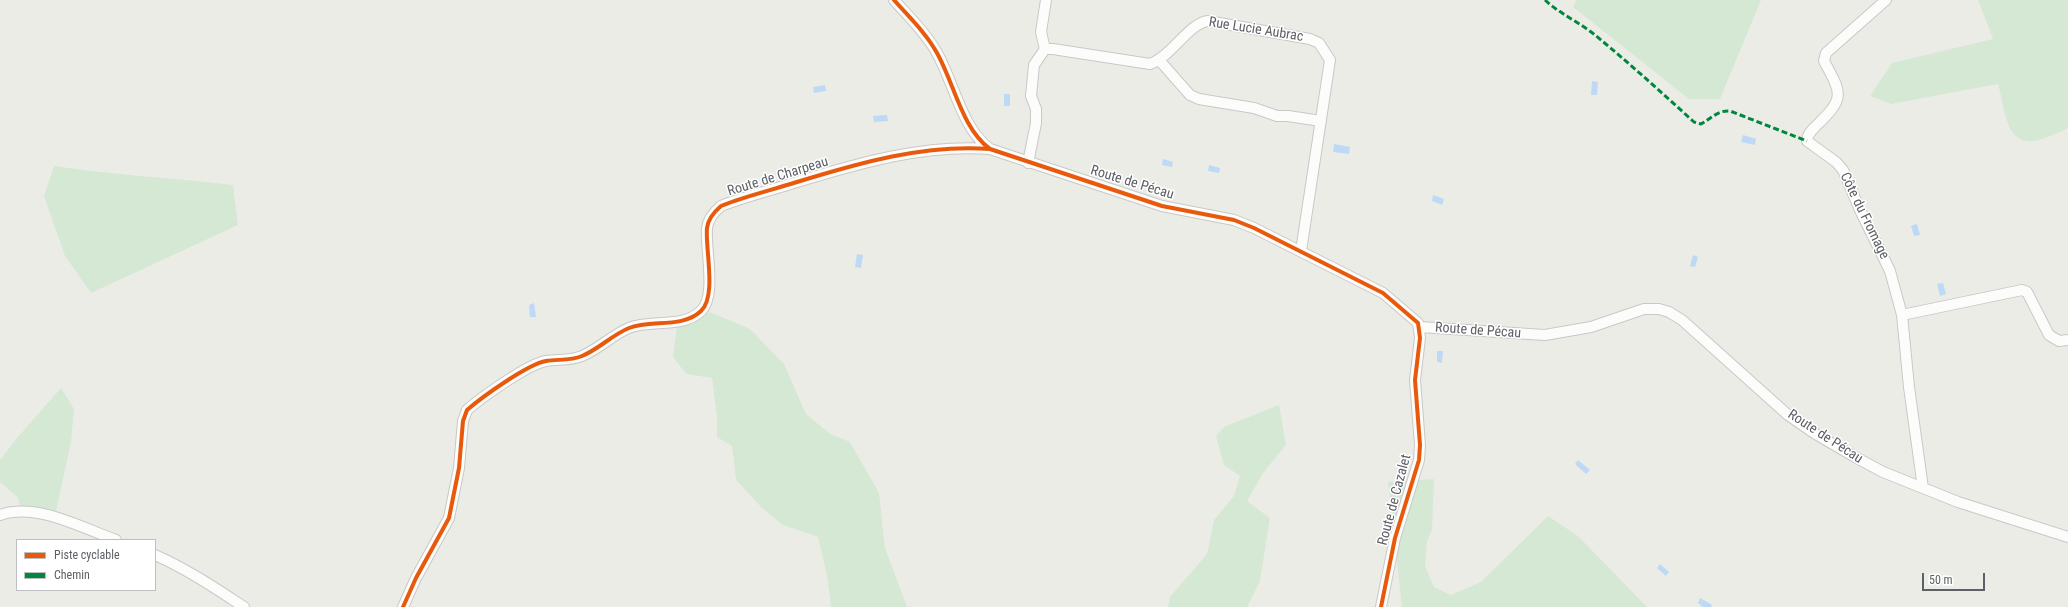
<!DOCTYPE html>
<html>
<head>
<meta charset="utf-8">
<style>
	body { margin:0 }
	#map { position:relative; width:2068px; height:607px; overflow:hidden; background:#ecece7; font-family:"Roboto Condensed",sans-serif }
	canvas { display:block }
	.legend { position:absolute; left:16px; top:539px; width:140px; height:52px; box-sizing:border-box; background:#fff; border:1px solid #bebfc1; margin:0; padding:5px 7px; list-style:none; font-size:12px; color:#5d6065 }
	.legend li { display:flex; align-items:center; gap:8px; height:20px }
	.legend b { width:20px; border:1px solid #bebfc1 }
	.scale { position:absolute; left:1922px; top:573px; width:63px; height:18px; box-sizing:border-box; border:2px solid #5d6065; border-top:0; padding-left:5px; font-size:12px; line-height:14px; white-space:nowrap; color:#5d6065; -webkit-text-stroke:3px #fff; paint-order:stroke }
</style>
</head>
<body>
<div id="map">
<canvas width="2068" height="607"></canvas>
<ul class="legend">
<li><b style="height:5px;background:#e8590c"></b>Piste cyclable</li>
<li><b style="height:5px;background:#00873e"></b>Chemin</li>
</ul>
<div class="scale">50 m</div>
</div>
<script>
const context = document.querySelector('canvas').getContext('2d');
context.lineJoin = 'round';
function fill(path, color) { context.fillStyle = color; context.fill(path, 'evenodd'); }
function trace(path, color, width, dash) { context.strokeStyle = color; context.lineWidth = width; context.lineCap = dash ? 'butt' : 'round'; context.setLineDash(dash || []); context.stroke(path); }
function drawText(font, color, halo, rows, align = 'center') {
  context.font = font + ' "Roboto Condensed",sans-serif'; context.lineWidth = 3; context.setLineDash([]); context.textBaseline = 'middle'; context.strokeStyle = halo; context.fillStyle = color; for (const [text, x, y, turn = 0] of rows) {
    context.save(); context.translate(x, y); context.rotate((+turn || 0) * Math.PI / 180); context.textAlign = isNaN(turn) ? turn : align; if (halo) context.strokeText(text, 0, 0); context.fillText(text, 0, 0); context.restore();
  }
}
fill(new Path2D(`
	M 1576,0 L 1761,0 L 1720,99 L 1689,99 L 1573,7 Z
	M 1978,0 L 2068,0 L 2068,128 C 2059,132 2049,137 2039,140 C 2004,149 2005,106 1998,84 L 1891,104 L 1870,96 L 1892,63 L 1993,39 Z
	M 54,166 C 113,175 173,178 233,185 L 238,225 L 91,293 L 65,256 L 44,196 Z
	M 710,312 L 750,329 L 784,364 L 806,414 L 830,434 L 850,442 L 879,493 L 885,548 L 907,607 L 831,607 L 827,575 L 818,537 L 783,525 L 762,508 L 736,480 L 732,446 L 717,437 L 717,416 L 712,378 L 686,374 L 673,357 L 677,326 Z
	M 61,388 L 74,409 L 71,442 L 56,511 L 20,507 L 18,498 L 0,482 L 0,460 L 17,438 Z
	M 1279,405 L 1286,445 L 1263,473 L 1247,501 L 1270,518 L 1260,581 L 1247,607 L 1168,607 L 1170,597 L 1207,554 L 1214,520 L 1234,496 L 1240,476 L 1224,465 L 1216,436 L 1224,427 Z
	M 1434,479 L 1432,530 L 1427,541 L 1425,566 L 1434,587 L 1451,595 L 1481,582 L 1548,516 L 1578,536 L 1647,607 L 1402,607 L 1388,482 Z`), '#d5e8d4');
fill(new Path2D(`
	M 1592,81 L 1598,82 L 1597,95 L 1591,95 Z
	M 825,85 L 826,91 L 814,93 L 813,87 Z
	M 1004,94 L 1010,94 L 1010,106 L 1004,106 Z
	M 887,115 L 888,121 L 874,122 L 873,116 Z
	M 1743,135 L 1756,139 L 1755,145 L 1741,142 Z
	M 1334,144 L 1350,147 L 1349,154 L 1333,152 Z
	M 1163,159 L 1173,162 L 1172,167 L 1162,165 Z
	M 1209,165 L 1220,168 L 1219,173 L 1208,171 Z
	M 1433,195 L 1444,199 L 1442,205 L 1432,201 Z
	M 1917,224 L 1920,235 L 1914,236 L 1911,226 Z
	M 857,254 L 863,255 L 861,268 L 855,267 Z
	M 1693,255 L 1698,257 L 1695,267 L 1690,266 Z
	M 1943,283 L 1946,294 L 1940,296 L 1937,284 Z
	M 534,303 L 536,317 L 530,317 L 529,305 Z
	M 1437,351 L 1443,351 L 1442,363 L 1437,362 Z
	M 1578,460 L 1590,470 L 1586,474 L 1575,464 Z
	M 1660,564 L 1669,572 L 1666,576 L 1657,568 Z
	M 1700,598 L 1712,605 L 1711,607 L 1703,607 L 1698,603 Z`), '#bdd9f5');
const street = new Path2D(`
	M 894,0 C 909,17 926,33 937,53 C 954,83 962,129 990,149 L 1162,206 L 1234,220 L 1254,228 L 1383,293 L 1418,323 L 1420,338 L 1415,380 L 1420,445 L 1419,460 L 1395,538 L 1381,607
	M 1886,0 L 1826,53 L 1824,61 C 1842,94 1845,98 1817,125 C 1812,130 1807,134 1807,141 L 1836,162 L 1843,170 L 1860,210 L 1890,271 L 1902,315 L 1909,387 L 1923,488
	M 1045,49 L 1041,32 L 1046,0
	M 1160,61 L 1190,95 L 1199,99 L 1254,108 L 1277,116 L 1288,116 L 1321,121
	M 1028,163 L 1036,123 L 1036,109 L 1031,96 L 1034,65 L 1045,49 L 1053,49 L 1150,64 C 1171,57 1189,23 1208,21 L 1310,39 L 1319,43 L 1330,60 L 1301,251
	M 1902,315 L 2022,290 L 2027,292 L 2049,335 L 2059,341 L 2068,340
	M 1420,327 L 1545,335 L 1591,327 L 1644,309 L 1659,309 L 1669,312 L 1682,320 L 1788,415 L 1814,433 L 1855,457 L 1883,472 L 1958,502 L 2068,537
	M 0,515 C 36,502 82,528 116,540
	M 155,555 C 187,569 215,588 244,607
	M 403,607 L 416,578 L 449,518 L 459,468 L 463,421 L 467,410 C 482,397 528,364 546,361 C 558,359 570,361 582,356 C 599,349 612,335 629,328 C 651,319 682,329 701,311 C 717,296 705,249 707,228 C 708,219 714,212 721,206 C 746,196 772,190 797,182 C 859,163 924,144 990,149`);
trace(street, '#c8c8c8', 12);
trace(street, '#fcfcfb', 10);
trace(new Path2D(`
	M 1545,0 C 1560,14 1579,22 1595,35 C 1629,63 1661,92 1694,122 L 1701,124 C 1712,118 1718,110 1730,111 L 1807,141`), '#00873e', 3, [6, 3]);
trace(new Path2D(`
	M 894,0 C 909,17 926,33 937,53 C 954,83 962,129 990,149 L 1162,206 L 1234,220 L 1254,228 L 1383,293 L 1418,323 L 1420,338 L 1415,380 L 1420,445 L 1419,460 L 1395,538 L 1381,607
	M 403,607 L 416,578 L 449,518 L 459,468 L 463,421 L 467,410 C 482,397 528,364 546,361 C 558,359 570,361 582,356 C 599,349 612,335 629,328 C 651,319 682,329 701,311 C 717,296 705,249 707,228 C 708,219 714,212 721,206 C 746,196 772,190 797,182 C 859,163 924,144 990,149`), '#e8590c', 4);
drawText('14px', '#5d6065', '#fff', [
	["Rue Lucie Aubrac",1256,30,9],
	["Route de Charpeau",778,177,-17],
	["Route de Pécau",1132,183,17],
	["Côte du Fromage",1864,216,64],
	["Route de Pécau",1478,331,4],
	["Route de Pécau",1825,437,33],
	["Route de Cazalet",1395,500,-75]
]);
</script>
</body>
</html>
